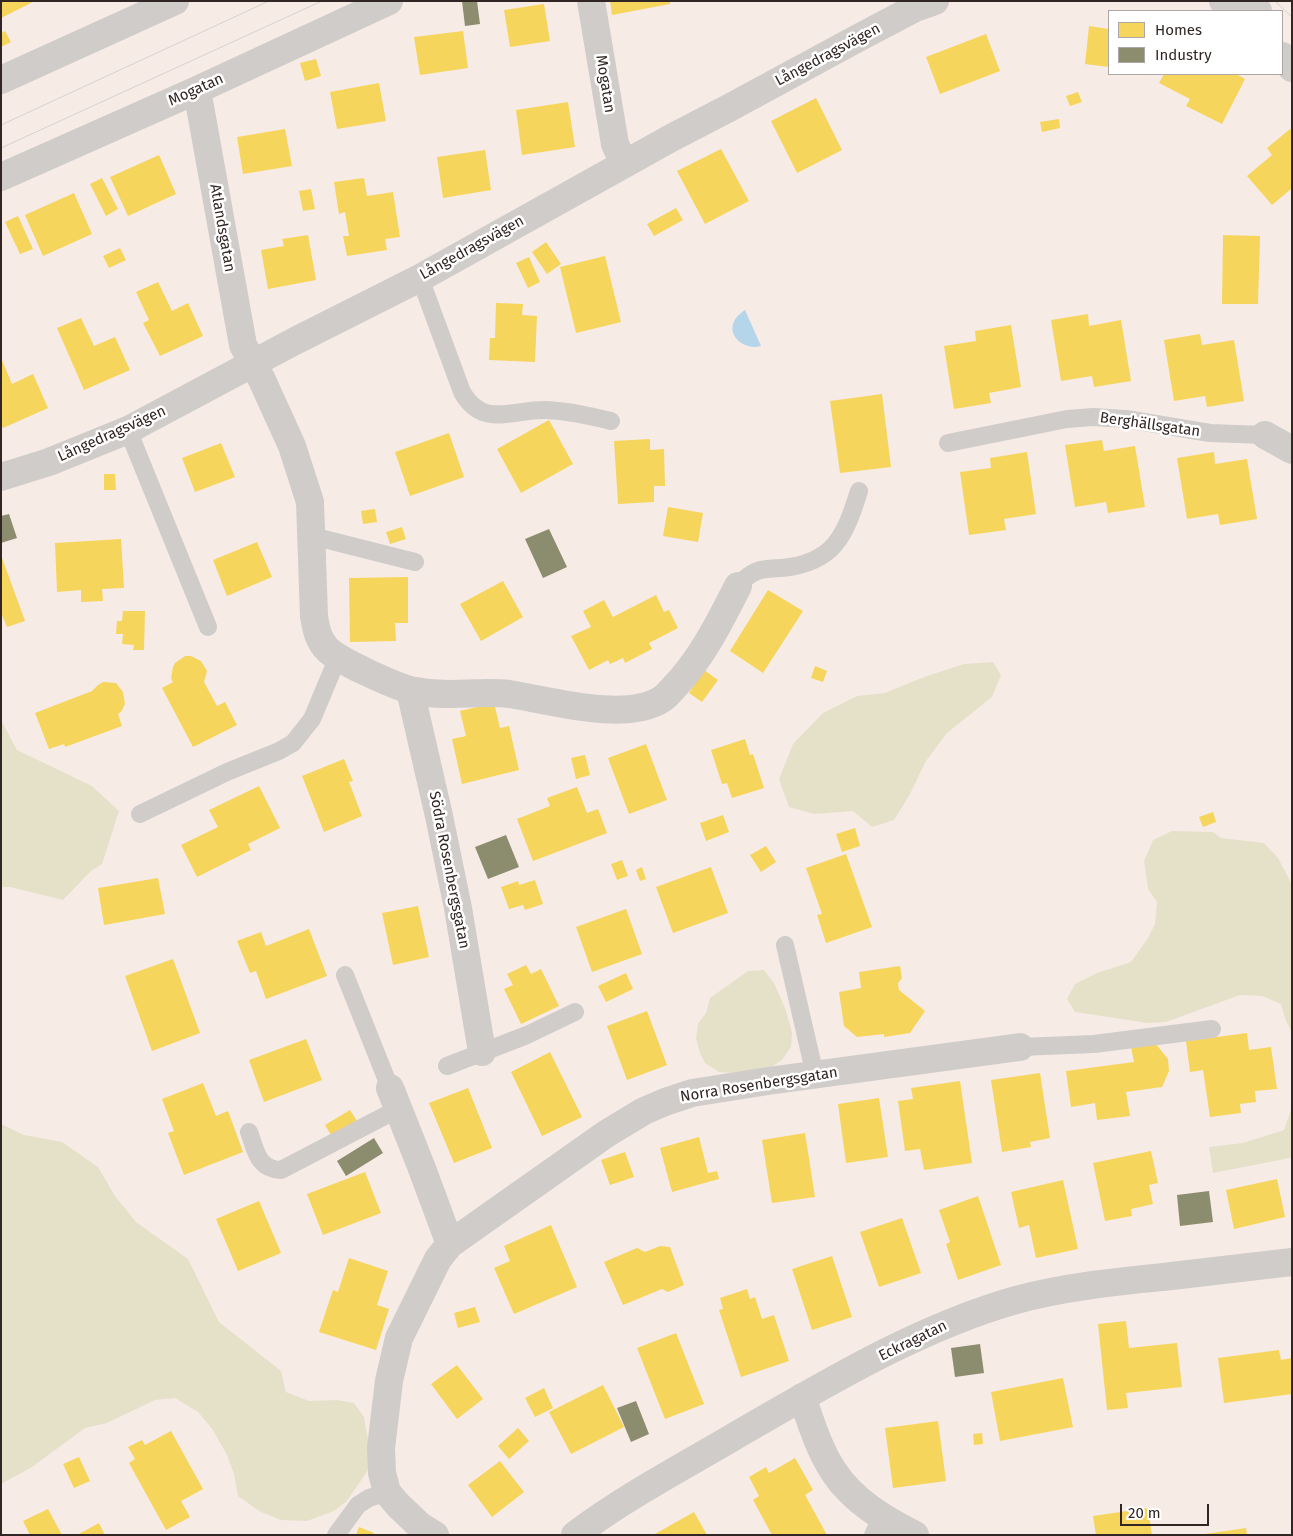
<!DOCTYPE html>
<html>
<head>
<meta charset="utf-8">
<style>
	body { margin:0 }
	#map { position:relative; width:1293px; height:1536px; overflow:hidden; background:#f7ebe6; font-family:"Fira Sans",sans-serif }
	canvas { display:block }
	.frame { position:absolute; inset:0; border:2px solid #312623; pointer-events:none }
	.legend { position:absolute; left:1108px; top:10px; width:175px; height:65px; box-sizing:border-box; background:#fff; border:1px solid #ada8a7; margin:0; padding:6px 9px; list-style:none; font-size:15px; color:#312623 }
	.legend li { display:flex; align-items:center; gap:10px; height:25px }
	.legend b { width:25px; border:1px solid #ada8a7 }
	.scale { position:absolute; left:1120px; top:1504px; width:89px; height:22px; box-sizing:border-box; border:2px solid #312623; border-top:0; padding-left:6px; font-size:15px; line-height:18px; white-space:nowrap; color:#312623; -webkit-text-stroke:4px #fff; paint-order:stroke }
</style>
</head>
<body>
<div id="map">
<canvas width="1293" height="1536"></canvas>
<div class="frame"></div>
<ul class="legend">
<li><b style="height:14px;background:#f6d55c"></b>Homes</li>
<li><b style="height:14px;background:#8c8c6e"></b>Industry</li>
</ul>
<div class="scale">20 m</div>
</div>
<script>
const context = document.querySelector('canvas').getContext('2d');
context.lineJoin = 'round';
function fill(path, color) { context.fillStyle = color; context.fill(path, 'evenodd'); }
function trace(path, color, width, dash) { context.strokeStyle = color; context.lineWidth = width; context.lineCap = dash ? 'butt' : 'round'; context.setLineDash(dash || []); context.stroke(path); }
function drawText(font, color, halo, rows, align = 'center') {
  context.font = font + ' "Fira Sans",sans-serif'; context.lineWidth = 5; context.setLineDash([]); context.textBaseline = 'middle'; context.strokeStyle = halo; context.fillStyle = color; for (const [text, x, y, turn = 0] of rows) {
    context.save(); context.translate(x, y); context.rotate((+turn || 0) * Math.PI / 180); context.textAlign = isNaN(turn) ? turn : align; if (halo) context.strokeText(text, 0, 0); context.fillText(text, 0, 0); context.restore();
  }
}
fill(new Path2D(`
	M 993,662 L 1001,675 L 992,697 L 947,733 L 926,761 L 909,796 L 894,820 L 872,827 L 853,811 L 814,814 L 789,807 L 779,779 L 793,744 L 823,713 L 857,696 L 885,693 L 924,677 L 964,664 Z
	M 1,720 L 17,750 L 92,786 L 119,811 L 102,864 L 91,871 L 63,900 L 10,887 L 1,887 Z
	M 1172,831 L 1213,832 L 1221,838 L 1264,843 L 1278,858 L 1292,885 L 1292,1032 L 1286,1021 L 1281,1004 L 1262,996 L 1240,995 L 1166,1022 L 1148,1023 L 1075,1012 L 1067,999 L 1075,984 L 1097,973 L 1131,962 L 1148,938 L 1155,924 L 1157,902 L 1148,889 L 1144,861 L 1153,840 Z
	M 764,970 L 774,983 L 785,1008 L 792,1032 L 791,1047 L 782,1060 L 770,1068 L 734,1073 L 719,1072 L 705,1063 L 700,1053 L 696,1038 L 698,1024 L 706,1013 L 710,998 L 748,971 Z
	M 1292,1107 L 1292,1157 L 1285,1159 L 1213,1173 L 1209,1147 L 1243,1143 L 1284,1130 Z
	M 1,1124 L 24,1135 L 62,1142 L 98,1167 L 115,1196 L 136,1222 L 188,1259 L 219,1322 L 281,1371 L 286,1392 L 309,1401 L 337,1400 L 354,1403 L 364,1417 L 368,1439 L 368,1470 L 347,1501 L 334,1511 L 307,1521 L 281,1520 L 259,1511 L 238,1496 L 234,1474 L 227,1455 L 213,1430 L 198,1412 L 175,1398 L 155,1400 L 107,1423 L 85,1428 L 32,1467 L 1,1484 Z`), '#e5e1c9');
fill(new Path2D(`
	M 745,310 L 761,346 C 745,351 724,335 736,318 C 738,315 742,312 745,310 Z`), '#b4d5ea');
fill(new Path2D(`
	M 1,1 L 35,1 L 1,18 Z
	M 610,1 L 670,1 L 670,4 L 612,15 Z
	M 544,4 L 550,41 L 510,47 L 504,10 Z
	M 1089,26 L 1109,29 L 1109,67 L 1085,64 Z
	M 5,31 L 11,42 L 1,47 L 1,33 Z
	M 463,31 L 468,68 L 420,75 L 414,37 Z
	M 986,34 L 1000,71 L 940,94 L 926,57 Z
	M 316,59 L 321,76 L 305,81 L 300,63 Z
	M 1164,74 L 1236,74 L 1245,79 L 1222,124 L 1186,106 L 1190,99 L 1159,83 Z
	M 379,83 L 386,121 L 337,129 L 330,92 Z
	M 1078,92 L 1082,102 L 1070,106 L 1066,96 Z
	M 816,98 L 842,150 L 797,173 L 771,121 Z
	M 568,102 L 575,147 L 522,155 L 516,110 Z
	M 1059,119 L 1060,128 L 1042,132 L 1040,122 Z
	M 285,129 L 292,166 L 243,174 L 237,137 Z
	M 1290,129 L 1292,131 L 1292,188 L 1272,205 L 1247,176 L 1272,155 L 1267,148 Z
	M 721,149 L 749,201 L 705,224 L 677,171 Z
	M 485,150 L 491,190 L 443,198 L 437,157 Z
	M 159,155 L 176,194 L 128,216 L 110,177 Z
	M 102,178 L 118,209 L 106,216 L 90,184 Z
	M 364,178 L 367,196 L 393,192 L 400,237 L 385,239 L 387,250 L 347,256 L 343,236 L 349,236 L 345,212 L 339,214 L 334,182 Z
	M 311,189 L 315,209 L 303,211 L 299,191 Z
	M 74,193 L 92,234 L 43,256 L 25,215 Z
	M 676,208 L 683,220 L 654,236 L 647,224 Z
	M 18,216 L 33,249 L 20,254 L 5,222 Z
	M 308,235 L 316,280 L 268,289 L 261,250 L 284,246 L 282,239 Z
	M 1223,235 L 1260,236 L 1258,304 L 1222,304 Z
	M 546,242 L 561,264 L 547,274 L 532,252 Z
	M 120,248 L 126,260 L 109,268 L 103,256 Z
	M 605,256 L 621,322 L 576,333 L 560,267 Z
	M 529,257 L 540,282 L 528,288 L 516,263 Z
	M 158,282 L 172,311 L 188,303 L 203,336 L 160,356 L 143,323 L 149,320 L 136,292 Z
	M 496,303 L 523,304 L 522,315 L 537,316 L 535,362 L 489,360 L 490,338 L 495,338 Z
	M 1088,314 L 1089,326 L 1121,320 L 1131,381 L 1094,387 L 1092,376 L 1061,381 L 1051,320 Z
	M 81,318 L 94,346 L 115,337 L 130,370 L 84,390 L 57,328 Z
	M 1011,325 L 1021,387 L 989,393 L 991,403 L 954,409 L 944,346 L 976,341 L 975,331 Z
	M 1200,334 L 1202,345 L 1234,340 L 1244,401 L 1207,407 L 1205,396 L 1174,401 L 1164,340 Z
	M 1,358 L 12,384 L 33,374 L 48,408 L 3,428 L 1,424 Z
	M 882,394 L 891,467 L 840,473 L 830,401 Z
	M 549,420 L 573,464 L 521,493 L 497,449 Z
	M 449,433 L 464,477 L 410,496 L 395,452 Z
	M 650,439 L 650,450 L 664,449 L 665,486 L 654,486 L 654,502 L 618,504 L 614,441 Z
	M 1102,440 L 1104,451 L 1135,446 L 1145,507 L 1108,513 L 1106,502 L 1075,507 L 1065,445 Z
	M 221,443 L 235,477 L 195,492 L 182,458 Z
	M 1027,452 L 1036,514 L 1004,519 L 1006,530 L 969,535 L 960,472 L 991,468 L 990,458 Z
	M 1214,452 L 1215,464 L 1247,459 L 1257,519 L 1220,525 L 1218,514 L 1187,519 L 1177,458 Z
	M 104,474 L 115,474 L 116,490 L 104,490 Z
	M 668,507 L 703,513 L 698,542 L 663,536 Z
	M 375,509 L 377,522 L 363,524 L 361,511 Z
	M 402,527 L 406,539 L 390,544 L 386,532 Z
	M 121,539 L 124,588 L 102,589 L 103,601 L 81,602 L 81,590 L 57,592 L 55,543 Z
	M 257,542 L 272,577 L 227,596 L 213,560 Z
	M 1,555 L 25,621 L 7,627 L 1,613 Z
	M 408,577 L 408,623 L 395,623 L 396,641 L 350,642 L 349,578 Z
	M 503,581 L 523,617 L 481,641 L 460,604 Z
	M 768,590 L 803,611 L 763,673 L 730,651 Z
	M 656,595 L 664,612 L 669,610 L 678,628 L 649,643 L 652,649 L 625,663 L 623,658 L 610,664 L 608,660 L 589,670 L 571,636 L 591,627 L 583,611 L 604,600 L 613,617 Z
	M 123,611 L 145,611 L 144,650 L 133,650 L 134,645 L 122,644 L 123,634 L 116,634 L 117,621 L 122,621 Z
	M 185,656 L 191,656 L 201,661 L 207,671 L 204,682 L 217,706 L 225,702 L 237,725 L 193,747 L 162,688 L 173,682 L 171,678 L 173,667 L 175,663 Z
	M 815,666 L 827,671 L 823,682 L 811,678 Z
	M 704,670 L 718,680 L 702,702 L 689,693 Z
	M 103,682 L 116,683 L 123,692 L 125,704 L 121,712 L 118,714 L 122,726 L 65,747 L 64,744 L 49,749 L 35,713 L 92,691 L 98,685 Z
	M 494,703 L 500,728 L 509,726 L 519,770 L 462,784 L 452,739 L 466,736 L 460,711 Z
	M 745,739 L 750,755 L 753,754 L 764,788 L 732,798 L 727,783 L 722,784 L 711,750 Z
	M 646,744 L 667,800 L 629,814 L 608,758 Z
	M 585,755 L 590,775 L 576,779 L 571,758 Z
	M 344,759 L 353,781 L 349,782 L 362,816 L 324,832 L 302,776 Z
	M 259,786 L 280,828 L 248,844 L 251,850 L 197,877 L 181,845 L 218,827 L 209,810 Z
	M 577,787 L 587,813 L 598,809 L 607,833 L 533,861 L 517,819 L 550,806 L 547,798 Z
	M 1213,812 L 1216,822 L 1203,827 L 1199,817 Z
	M 723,815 L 729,832 L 706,841 L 700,823 Z
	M 855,828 L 860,846 L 842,852 L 836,834 Z
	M 766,846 L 776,862 L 761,872 L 750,855 Z
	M 846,854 L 872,927 L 826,943 L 817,915 L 822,914 L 806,868 Z
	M 622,860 L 628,876 L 617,880 L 611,864 Z
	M 642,867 L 646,879 L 640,881 L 636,870 Z
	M 711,867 L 728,913 L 673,933 L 656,887 Z
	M 158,878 L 165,914 L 104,925 L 98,888 Z
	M 535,880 L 543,904 L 525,910 L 523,905 L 509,909 L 501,887 L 518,881 L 519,885 Z
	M 418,906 L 429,957 L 393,965 L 382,913 Z
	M 626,909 L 642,954 L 592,972 L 576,927 Z
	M 309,929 L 327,976 L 266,999 L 256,971 L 250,973 L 237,941 L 261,932 L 266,946 Z
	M 173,959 L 200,1033 L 152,1051 L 125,976 Z
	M 526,965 L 531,974 L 541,969 L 559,1006 L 521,1024 L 504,989 L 513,985 L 507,974 Z
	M 900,966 L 902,978 L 898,983 L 899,990 L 925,1011 L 910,1033 L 884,1037 L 884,1034 L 857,1037 L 844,1026 L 839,992 L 861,988 L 859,972 Z
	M 626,973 L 633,989 L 606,1002 L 598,986 Z
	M 647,1011 L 667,1065 L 627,1080 L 607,1026 Z
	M 1247,1033 L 1249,1050 L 1271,1047 L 1277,1089 L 1255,1091 L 1256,1102 L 1240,1104 L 1241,1113 L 1210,1117 L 1203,1070 L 1190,1072 L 1186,1041 Z
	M 306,1039 L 322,1080 L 264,1102 L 249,1060 Z
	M 1156,1044 L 1168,1059 L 1169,1071 L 1162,1087 L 1126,1092 L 1130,1116 L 1097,1120 L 1095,1103 L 1071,1107 L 1066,1071 L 1134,1062 L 1131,1047 Z
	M 550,1052 L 582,1117 L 542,1136 L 511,1072 Z
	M 1040,1073 L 1050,1138 L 1030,1142 L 1031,1147 L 1002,1152 L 991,1080 Z
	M 960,1081 L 972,1163 L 924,1170 L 920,1149 L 905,1151 L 898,1101 L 913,1099 L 911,1088 Z
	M 203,1083 L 216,1116 L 228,1111 L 243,1152 L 184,1175 L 168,1133 L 174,1131 L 162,1099 Z
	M 468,1088 L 492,1148 L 454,1163 L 429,1103 Z
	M 879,1098 L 888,1157 L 846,1163 L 838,1104 Z
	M 350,1110 L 359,1124 L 334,1140 L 325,1125 Z
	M 805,1133 L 815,1197 L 772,1203 L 762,1140 Z
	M 699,1137 L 708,1173 L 717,1171 L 719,1179 L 672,1192 L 660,1148 Z
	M 1151,1151 L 1158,1183 L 1149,1185 L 1153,1204 L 1131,1209 L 1132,1216 L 1105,1221 L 1093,1163 Z
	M 625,1152 L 634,1177 L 610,1185 L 601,1160 Z
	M 365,1172 L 381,1213 L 323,1235 L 307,1194 Z
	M 1277,1179 L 1285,1217 L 1234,1229 L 1226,1190 Z
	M 1063,1180 L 1078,1249 L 1036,1258 L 1029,1225 L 1019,1228 L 1011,1192 Z
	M 978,1196 L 1001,1265 L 958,1280 L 946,1244 L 950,1242 L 939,1210 Z
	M 259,1201 L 281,1253 L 238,1271 L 216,1219 Z
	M 902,1218 L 921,1273 L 879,1287 L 860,1232 Z
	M 551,1225 L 577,1287 L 514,1314 L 494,1268 L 510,1261 L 504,1246 Z
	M 660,1246 L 670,1247 L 684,1285 L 668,1292 L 662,1289 L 623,1305 L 604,1262 L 637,1248 L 645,1252 Z
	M 832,1256 L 852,1317 L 812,1330 L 792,1269 Z
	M 349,1258 L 388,1271 L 377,1305 L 389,1309 L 376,1350 L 319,1332 L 333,1290 L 338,1292 Z
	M 747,1289 L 750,1299 L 755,1297 L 762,1319 L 774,1315 L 789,1361 L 741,1377 L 719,1310 L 723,1309 L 720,1298 Z
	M 475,1307 L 480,1322 L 458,1328 L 454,1313 Z
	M 1126,1321 L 1129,1348 L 1177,1343 L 1182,1387 L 1126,1393 L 1128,1408 L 1107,1410 L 1098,1324 Z
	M 676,1333 L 704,1404 L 665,1419 L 637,1348 Z
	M 1279,1350 L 1281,1360 L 1292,1358 L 1292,1394 L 1224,1403 L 1218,1358 Z
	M 457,1365 L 483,1399 L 457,1419 L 431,1384 Z
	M 1063,1378 L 1073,1427 L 1000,1441 L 991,1392 Z
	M 603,1385 L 624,1427 L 571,1454 L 549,1412 Z
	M 544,1388 L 553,1408 L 535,1417 L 525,1398 Z
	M 938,1421 L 946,1481 L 893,1488 L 885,1428 Z
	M 518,1428 L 529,1441 L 509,1459 L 498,1446 Z
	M 171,1431 L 203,1489 L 181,1501 L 190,1517 L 166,1530 L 129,1463 L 135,1459 L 128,1447 L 142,1440 L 145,1445 Z
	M 982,1433 L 983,1444 L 974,1445 L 973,1434 Z
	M 79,1457 L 90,1481 L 74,1488 L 63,1464 Z
	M 795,1458 L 813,1490 L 805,1495 L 827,1535 L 772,1535 L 753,1500 L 759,1496 L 749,1477 L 766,1467 L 769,1473 Z
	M 500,1461 L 524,1492 L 492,1517 L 468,1485 Z
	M 1148,1508 L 1152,1535 L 1096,1535 L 1093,1516 Z
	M 48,1509 L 62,1535 L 30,1535 L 23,1521 Z
	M 694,1512 L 707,1535 L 653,1535 Z
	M 99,1523 L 105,1535 L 77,1535 Z
	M 359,1527 L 374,1533 L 373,1535 L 356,1535 Z
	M 1246,1528 L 1247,1535 L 1205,1535 L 1205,1534 Z`), '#f6d55c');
fill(new Path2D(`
	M 462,1 L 477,1 L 480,24 L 465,26 Z
	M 9,514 L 17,538 L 1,543 L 1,516 Z
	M 549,529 L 567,567 L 543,578 L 525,539 Z
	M 506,835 L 519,867 L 488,879 L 475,847 Z
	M 374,1138 L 383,1153 L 346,1176 L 337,1161 Z
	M 1209,1191 L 1213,1222 L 1180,1226 L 1177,1195 Z
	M 980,1344 L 984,1373 L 955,1377 L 951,1348 Z
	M 636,1401 L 649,1434 L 631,1442 L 617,1408 Z`), '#8c8c6e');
trace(new Path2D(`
	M 420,278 L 462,392 C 483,429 513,409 546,410 C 569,411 590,416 611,421
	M 128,430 L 208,627
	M 948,443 L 1067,419 L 1093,417 L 1126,419 L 1210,433 L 1265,435
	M 312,536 L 415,562
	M 738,586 C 752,569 761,569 782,568 C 834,563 845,536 859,491
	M 140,814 L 227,772 L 279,751 L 293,743 L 312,719 L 338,657
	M 785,945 L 815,1075
	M 345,975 L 390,1088
	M 1020,1047 L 1094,1044 L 1212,1029
	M 447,1066 L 527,1035 L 575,1012
	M 249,1132 C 256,1150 257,1169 281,1170 L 398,1109
	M 336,1535 L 358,1505 L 369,1498 L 387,1492
	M 873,1535 L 882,1516`), '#cfccca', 18);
trace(new Path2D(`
	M 591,1 L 615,144 L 624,164
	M 197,90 L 243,345 L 262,380 L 292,446 L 310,502 L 314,616 C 316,628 318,641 328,650 C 341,662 393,685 410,690 C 416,691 423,692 429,693 C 455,696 482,691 509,694 C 549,700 625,723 662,699 C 668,695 673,688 678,683 C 704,654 720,621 738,586
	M 1,177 L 197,90 L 389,1
	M 1265,435 L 1292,450
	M 1,477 L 49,462 L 128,430 L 295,341 L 420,278 L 673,137 L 729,108 L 860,37 L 915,8 L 935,1
	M 410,690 L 439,816 L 458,908 L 482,1052
	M 390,1088 L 421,1166 L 450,1244
	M 802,1397 C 811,1422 819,1450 834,1472 C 853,1501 884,1519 915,1535
	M 435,1535 L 419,1525 L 398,1505 L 387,1492 L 382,1473 L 381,1448 L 389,1381 L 399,1338 L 438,1259 L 450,1244 L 606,1134 L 644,1111 L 665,1102 L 692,1093 L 768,1081 L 1020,1047
	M 575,1535 C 625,1497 681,1468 735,1436 C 824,1385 917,1328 1016,1300 C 1064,1287 1114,1282 1163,1277 C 1206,1272 1249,1267 1292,1262`), '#cfccca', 28);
trace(new Path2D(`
	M 1223,1 L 1232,11
	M 1252,1 L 1258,11
	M 1282,56 L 1292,68
	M 1,80 L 175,1`), '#cfccca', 28);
trace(new Path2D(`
	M 1275,1 L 1292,17
	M 1,125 L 269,1
	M 1,148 L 322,1`), '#d4d1cf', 1);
drawText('15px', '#312623', '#fff', [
	["Långedragsvägen",828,55,-28],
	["Mogatan",605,84,81],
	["Mogatan",196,90,-24],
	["Atlandsgatan",222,228,80],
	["Långedragsvägen",472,248,-29],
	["Berghällsgatan",1150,425,8],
	["Långedragsvägen",112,434,-24],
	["Södra Rosenbergsgatan",449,870,79],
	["Norra Rosenbergsgatan",759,1085,-9],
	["Eckragatan",913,1341,-26]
]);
</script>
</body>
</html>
